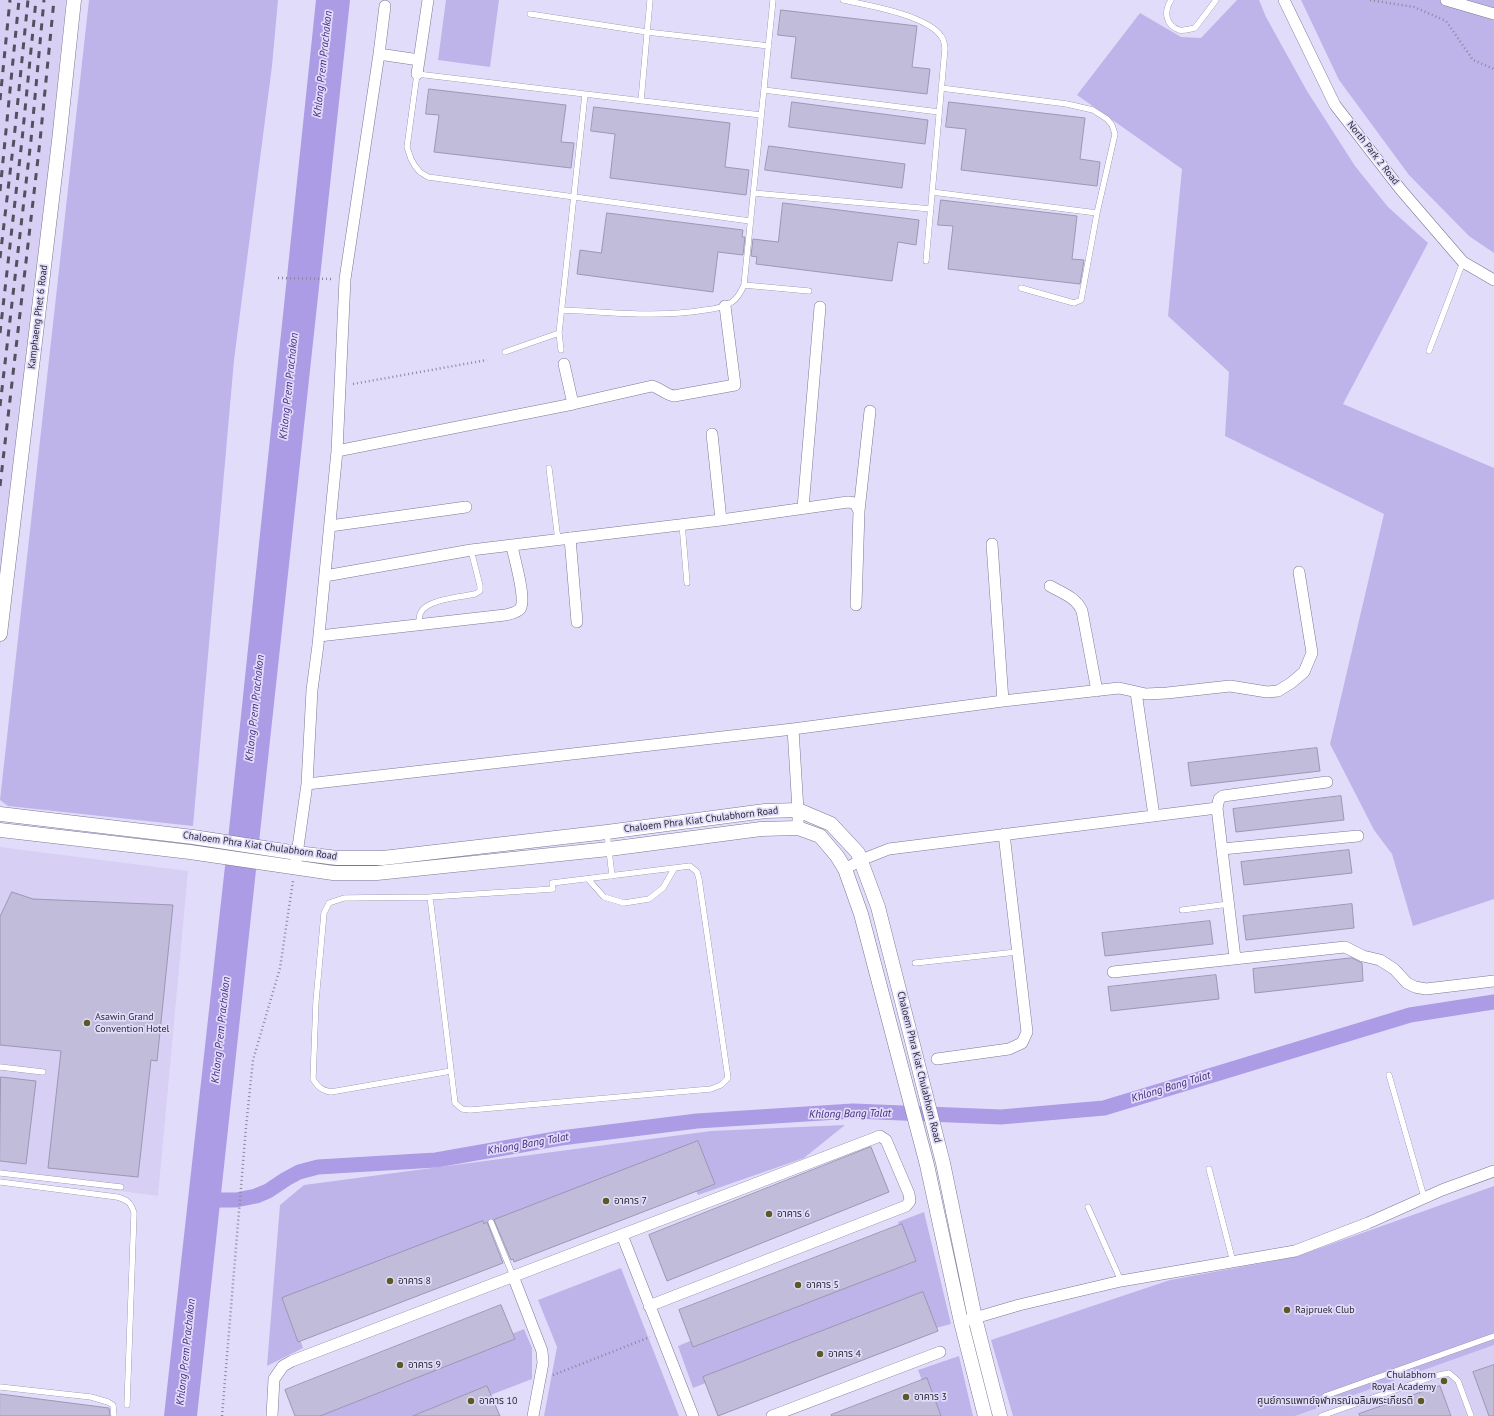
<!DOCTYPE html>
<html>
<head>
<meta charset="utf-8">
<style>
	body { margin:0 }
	canvas { display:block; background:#e1dcfa }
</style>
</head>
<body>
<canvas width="1494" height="1416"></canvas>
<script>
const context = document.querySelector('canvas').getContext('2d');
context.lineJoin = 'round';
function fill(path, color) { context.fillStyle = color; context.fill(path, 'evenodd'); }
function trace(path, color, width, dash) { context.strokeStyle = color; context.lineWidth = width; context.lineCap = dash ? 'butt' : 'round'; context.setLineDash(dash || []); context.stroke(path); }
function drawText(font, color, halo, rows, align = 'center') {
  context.font = font + ' "PT Sans","Noto Sans Thai",sans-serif'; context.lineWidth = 3.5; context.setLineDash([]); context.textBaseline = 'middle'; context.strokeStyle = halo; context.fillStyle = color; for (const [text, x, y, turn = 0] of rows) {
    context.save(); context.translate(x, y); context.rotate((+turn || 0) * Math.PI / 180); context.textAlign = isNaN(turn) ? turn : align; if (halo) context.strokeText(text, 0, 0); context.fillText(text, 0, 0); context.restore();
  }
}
fill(new Path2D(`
	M 0,0 L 66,0 L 0,650 Z
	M 0,847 L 188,871 L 158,1196 L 0,1175 Z
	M 1494,1345 L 1494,1416 L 1295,1416 Z`), '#d7d0f4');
fill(new Path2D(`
	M 89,0 L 278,0 L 272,66 L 234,360 L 193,826 L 8,806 L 0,800 Z
	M 446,0 L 499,0 L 490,67 L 438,60 Z
	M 1237,0 L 1259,0 L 1266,17 L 1307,91 L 1355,166 L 1388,207 L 1428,243 L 1343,404 L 1494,468 L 1494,899 L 1413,926 L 1392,854 L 1374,830 L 1330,744 L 1384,514 L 1225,436 L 1229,372 L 1168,316 L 1182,169 L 1077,95 L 1140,13 L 1181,37 L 1201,38 Z
	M 1301,0 L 1494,0 L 1494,253 L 1469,236 L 1409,175 L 1339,80 Z
	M 845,1125 L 804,1158 L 698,1195 L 680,1154 L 287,1302 L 303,1348 L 267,1366 L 280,1205 L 304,1185 L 711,1131 Z
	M 1494,1186 L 1494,1345 L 1295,1416 L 1013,1416 L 991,1340 L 1170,1280 L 1295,1257 Z
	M 924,1212 L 951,1324 L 932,1329 L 919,1299 L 693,1388 L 678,1346 L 908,1251 L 898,1222 Z
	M 621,1268 L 679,1416 L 544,1416 L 557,1347 L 538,1300 Z
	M 524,1329 L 532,1348 L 532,1379 L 436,1416 L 307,1416 Z
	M 959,1356 L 973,1416 L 925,1416 L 934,1412 L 918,1370 Z`), '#bfb4ea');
fill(new Path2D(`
	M 316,0 L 350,0 L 197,1416 L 164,1416 L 229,830 Z`), '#ac9be5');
trace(new Path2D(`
	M 202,1200 L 236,1200 L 256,1196 L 268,1191 L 286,1179 L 299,1172 L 318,1167 L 436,1160 L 561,1138 L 697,1121 L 853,1111 L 1001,1117 L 1104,1108 L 1410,1015 L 1494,1002`), '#ac9be5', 15);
const building = new Path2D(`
	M 781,10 L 917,26 L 912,67 L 930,69 L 927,94 L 791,78 L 796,37 L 778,35 Z
	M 429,89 L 566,105 L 561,142 L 574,143 L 571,168 L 434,152 L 439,115 L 426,114 Z
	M 792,102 L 928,120 L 925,144 L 789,127 Z
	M 949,102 L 1085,118 L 1080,159 L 1100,162 L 1097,186 L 961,170 L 966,129 L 946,127 Z
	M 594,107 L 730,123 L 725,167 L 749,170 L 746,195 L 610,178 L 615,134 L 591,131 Z
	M 769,146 L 905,164 L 902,188 L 765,170 Z
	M 941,200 L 1077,216 L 1072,259 L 1084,260 L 1080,284 L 948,269 L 953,226 L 938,225 Z
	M 783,203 L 919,220 L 916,245 L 898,242 L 892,281 L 756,264 L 757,257 L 751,256 L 753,239 L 778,242 Z
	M 607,213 L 743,230 L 742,237 L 745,237 L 743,255 L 718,252 L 713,292 L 577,274 L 580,250 L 601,253 Z
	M 1317,748 L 1320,771 L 1191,786 L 1188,763 Z
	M 1341,796 L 1344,820 L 1236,832 L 1233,809 Z
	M 1349,850 L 1352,873 L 1244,885 L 1241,862 Z
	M 12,892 L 33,899 L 173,905 L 157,1061 L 151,1060 L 138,1177 L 48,1168 L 61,1051 L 0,1045 L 0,917 Z
	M 1352,904 L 1354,928 L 1246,940 L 1243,916 Z
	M 1210,921 L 1213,944 L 1105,956 L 1102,933 Z
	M 1352,958 L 1362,963 L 1363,981 L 1255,993 L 1253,969 Z
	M 1216,975 L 1219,999 L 1111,1011 L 1108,987 Z
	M 1,1077 L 36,1081 L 26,1164 L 0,1161 Z
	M 698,1141 L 715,1184 L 514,1262 L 513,1259 L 511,1260 L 494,1220 Z
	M 871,1147 L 889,1192 L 667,1281 L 649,1235 Z
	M 483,1221 L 484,1224 L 487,1222 L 503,1263 L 298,1342 L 282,1298 Z
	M 902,1224 L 916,1261 L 693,1347 L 679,1310 Z
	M 923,1292 L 938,1331 L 718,1416 L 703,1377 Z
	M 501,1305 L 515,1339 L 320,1416 L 295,1416 L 285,1390 Z
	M 1494,1365 L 1494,1416 L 1489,1416 L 1473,1372 Z
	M 927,1378 L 941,1416 L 832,1416 L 831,1415 Z
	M 487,1386 L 500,1416 L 413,1416 Z
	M 1440,1386 L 1451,1416 L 1360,1416 L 1359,1414 Z
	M 0,1394 L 109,1408 L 110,1416 L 0,1416 Z`);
fill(building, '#c1bcd9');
trace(building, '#9c97b3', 1);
const service = new Path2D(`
	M 843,0 C 867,5 926,15 941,36 C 944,39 944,44 945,48 L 926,261
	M 1171,0 C 1164,11 1165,25 1179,30 C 1184,31 1190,29 1195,28 L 1216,0
	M 530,14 L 647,32 L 769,46
	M 941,88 L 1067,104 L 1093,110 L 1107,119 L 1112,125 L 1115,134 L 1097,213 L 1081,300 L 1074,303 L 1021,288
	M 764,90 L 939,112
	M 641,101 L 650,0
	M 932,192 L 1097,213
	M 753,193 L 931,209
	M 750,221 L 428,177 L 420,172 L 415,166 L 411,159 L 407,147 L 417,74 L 761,115
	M 744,285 L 809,291
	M 562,310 C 609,312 658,318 705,310 C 714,309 724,307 732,302 C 738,298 741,292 744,285 L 773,0
	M 561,350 L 559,333 L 585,94
	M 1429,351 L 1463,262
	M 505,352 L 559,333
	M 549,468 L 558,540
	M 682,524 L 687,583
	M 419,625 C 419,621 419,615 421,612 C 428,599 462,597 475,594 L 480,591 L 480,586 L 471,550
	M 607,833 L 612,876
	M 588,879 L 604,897 L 624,903 L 649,899 L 663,888 L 674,869
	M 430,897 L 455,1103 L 462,1109 L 470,1110 L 711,1089 L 721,1085 L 728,1078 L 699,879 L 697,872 L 690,866 L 552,883 L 553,889 L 430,897 L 344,898 L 329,903 L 324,913 L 316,1001 L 313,1079 C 318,1087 321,1090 331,1092 L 451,1071
	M 1182,910 L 1229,904
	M 915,963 L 1017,952
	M 0,1067 L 43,1072
	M 1389,1075 L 1424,1197
	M 1209,1169 L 1233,1262
	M 0,1173 L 121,1187
	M 0,1182 L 117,1197 C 128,1200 131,1203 134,1213 L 127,1405
	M 1088,1207 L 1121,1281
	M 491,1222 L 513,1276
	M 0,1387 L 91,1397 L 108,1402 L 113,1405 L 114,1416
	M 1325,1396 L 1494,1336
	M 1321,1416 L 1435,1376 L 1449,1373 L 1458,1381 L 1471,1416`);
const minor = new Path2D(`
	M 1284,0 L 1335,105 L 1401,190 L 1463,262 L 1494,280
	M 1446,0 L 1494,14
	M 379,54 L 385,6
	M 417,74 L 428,0
	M 564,364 L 573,404
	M 712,434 L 721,520
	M 337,451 L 573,404 L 652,386 C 660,388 666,395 674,396 L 735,385 L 725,306
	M 803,508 L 820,307
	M 859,511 L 870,411
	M 330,526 L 466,507
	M 570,538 L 577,622
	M 992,544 L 1003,701
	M 325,576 L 471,550 L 721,520 L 848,502 L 855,503 L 859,511 L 856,605
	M 1050,586 C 1062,593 1076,597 1082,611 L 1097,691
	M 319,636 L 505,615 C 510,614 516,613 520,609 C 527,600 514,558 512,546
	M 1136,692 L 1154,816
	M 793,729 L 798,810 L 798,828
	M 307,784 L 793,729 L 1003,701 L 1119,688 L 1146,694 L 1167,693 L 1230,686 L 1267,692 L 1278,691 L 1291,683 L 1304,672 L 1312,653 L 1299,572
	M 1217,808 L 1219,799 L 1223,796 L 1327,782
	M 1222,849 L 1358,836
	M 295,868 L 307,784 L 312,690 L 318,645 L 337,451 L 345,279 L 379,54 L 419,60
	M 845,869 L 861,860 L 889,849 L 1217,808 L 1235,958
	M 1113,972 L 1345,947 L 1363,956 L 1380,960 L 1394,969 L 1407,983 L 1415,987 L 1426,989 L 1494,981
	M 937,1059 L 1009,1049 L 1022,1043 L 1027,1032 L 1004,834
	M 622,1235 L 693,1416
	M 513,1276 L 542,1351 L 543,1363 L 533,1416
	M 968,1320 L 1019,1305 L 1121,1281 L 1295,1251 L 1368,1223 L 1442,1190 L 1494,1171
	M 272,1416 L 274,1379 L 283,1366 L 292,1361 L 880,1136 L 886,1140 L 909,1194 L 910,1201 L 906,1206 L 649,1306
	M 772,1416 L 940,1352`);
const tertiary = new Path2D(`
	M 0,634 L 59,141 L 74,0
	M 0,814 L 193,837 L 297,853 L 337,858 L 383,858 L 607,832 L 765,811 L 798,810 L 831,824 L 858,853 L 878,907 L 943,1163 L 975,1318 L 1000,1416
	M 0,830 L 190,852 L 333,873 L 377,873 L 609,849 L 761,829 L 798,828 L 820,836 L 837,856 L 845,869 L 861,914 L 927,1165 L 961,1322 L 985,1416`);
trace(service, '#7e7894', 6);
trace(minor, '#7e7894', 12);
trace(tertiary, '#7e7894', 15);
trace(new Path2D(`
	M 1370,0 L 1414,7 L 1446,21 L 1473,60 L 1494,69
	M 278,278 L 334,279
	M 353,384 L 487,360
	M 553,1375 L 650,1337
	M 222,1416 L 246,1127 L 253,1060 L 280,968 L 293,881`), '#8b879c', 2.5, [1, 3]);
trace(service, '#fff', 5.5);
trace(minor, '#fff', 11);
trace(tertiary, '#fff', 14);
trace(new Path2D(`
	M 0,100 L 10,0
	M 0,191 L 19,0
	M 0,258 L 14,139 L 28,0
	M 0,333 L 22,140 L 36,0
	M 0,406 L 31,140 L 44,0
	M 0,486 L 40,141 L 54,0`), '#53505f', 3, [7, 7]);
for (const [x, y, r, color] of [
	[87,1023,4,"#5c5926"],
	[606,1201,4,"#5c5926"],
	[769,1214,4,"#5c5926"],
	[390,1281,4,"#5c5926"],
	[798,1285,4,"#5c5926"],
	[1287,1310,4,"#5c5926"],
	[820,1354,4,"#5c5926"],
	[400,1365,4,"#5c5926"],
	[1444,1381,4,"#5c5926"],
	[906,1397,4,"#5c5926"],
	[471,1401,4,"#5c5926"],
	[1421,1401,4,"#5c5926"]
]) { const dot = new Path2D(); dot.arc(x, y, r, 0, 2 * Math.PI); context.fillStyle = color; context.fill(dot); trace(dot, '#e1dcfa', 1.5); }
drawText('10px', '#2c2a35', '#e1dcfa', [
	["North Park 2 Road",1373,153,52],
	["Kamphaeng Phet 6 Road",38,317,-83],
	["Chaloem Phra Kiat Chulabhorn Road",701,820,-7],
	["Chaloem Phra Kiat Chulabhorn Road",260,846,8],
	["Chaloem Phra Kiat Chulabhorn Road",919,1067,76]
]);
drawText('10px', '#2c2a35', '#e1dcfa', [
	["Asawin Grand",95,1017],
	["Convention Hotel",95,1029],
	["อาคาร 7",614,1201],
	["อาคาร 6",777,1214],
	["อาคาร 8",398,1281],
	["อาคาร 5",806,1285],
	["Rajpruek Club",1295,1310],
	["อาคาร 4",828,1354],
	["อาคาร 9",408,1365],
	["Chulabhorn",1436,1375,"right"],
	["Royal Academy",1436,1387,"right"],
	["อาคาร 3",914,1397],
	["อาคาร 10",479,1401],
	["ศูนย์การแพทย์จุฬาภรณ์เฉลิมพระเกียรติ",1413,1401,"right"]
], 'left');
drawText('italic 11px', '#45297d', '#e1dcfa', [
	["Khlong Prem Prachakon",323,64,-84],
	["Khlong Prem Prachakon",289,386,-84],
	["Khlong Prem Prachakon",255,708,-84],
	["Khlong Prem Prachakon",221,1030,-84],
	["Khlong Bang Talat",1171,1087,-17],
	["Khlong Bang Talat",850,1114,-1],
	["Khlong Bang Talat",528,1144,-10],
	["Khlong Prem Prachakon",186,1352,-84]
]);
</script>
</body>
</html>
